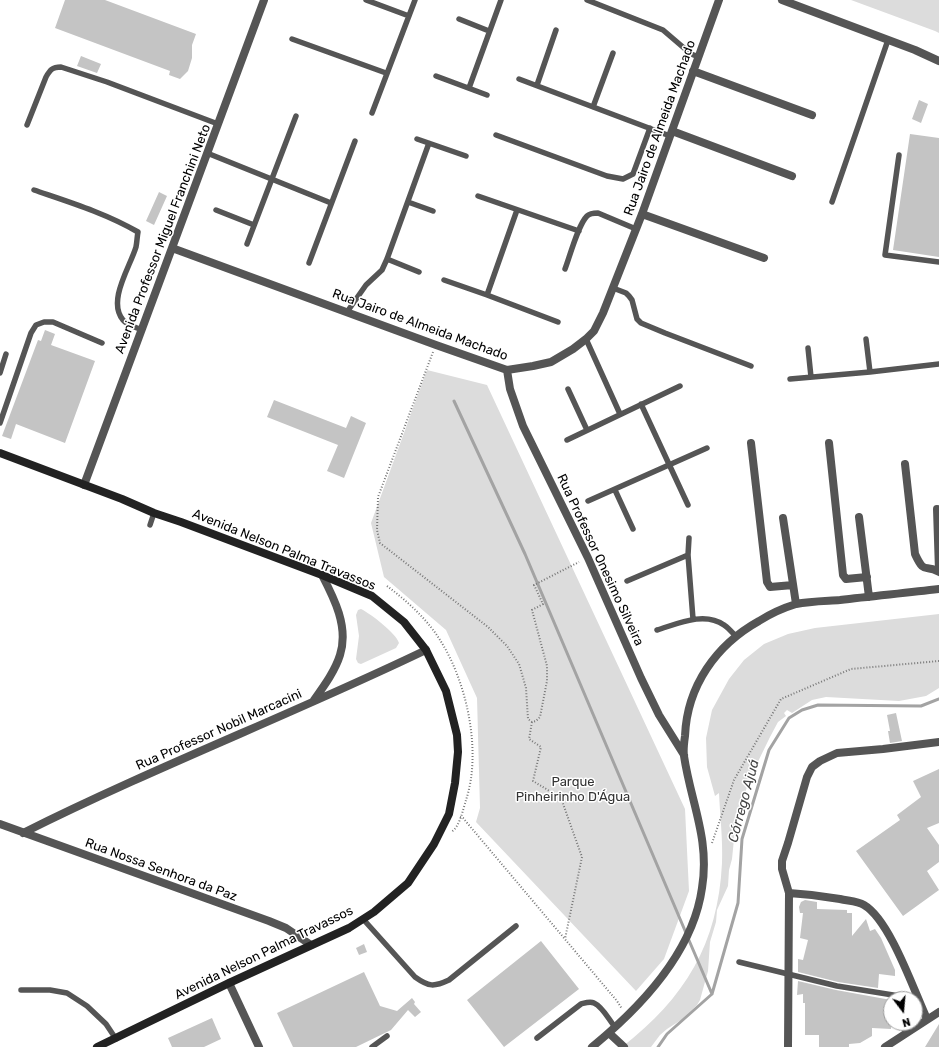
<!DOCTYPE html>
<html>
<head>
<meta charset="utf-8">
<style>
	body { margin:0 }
	#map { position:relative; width:939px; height:1047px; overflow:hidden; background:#fff; font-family:Rubik,sans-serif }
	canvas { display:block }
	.north { position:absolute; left:883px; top:991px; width:40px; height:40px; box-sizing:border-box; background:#fff; border:1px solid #999; border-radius:50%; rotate:164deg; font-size:11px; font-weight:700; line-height:16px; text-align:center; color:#000 }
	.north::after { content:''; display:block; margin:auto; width:14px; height:18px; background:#000; clip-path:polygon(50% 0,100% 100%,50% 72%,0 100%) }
</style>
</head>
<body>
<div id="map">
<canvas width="939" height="1047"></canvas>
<div class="north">N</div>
</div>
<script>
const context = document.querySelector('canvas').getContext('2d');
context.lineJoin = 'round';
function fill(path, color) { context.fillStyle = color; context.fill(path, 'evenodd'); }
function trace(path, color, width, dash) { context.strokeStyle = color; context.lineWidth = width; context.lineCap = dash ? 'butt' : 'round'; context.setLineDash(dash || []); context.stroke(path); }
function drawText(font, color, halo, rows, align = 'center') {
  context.font = font + ' Rubik,sans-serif'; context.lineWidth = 3; context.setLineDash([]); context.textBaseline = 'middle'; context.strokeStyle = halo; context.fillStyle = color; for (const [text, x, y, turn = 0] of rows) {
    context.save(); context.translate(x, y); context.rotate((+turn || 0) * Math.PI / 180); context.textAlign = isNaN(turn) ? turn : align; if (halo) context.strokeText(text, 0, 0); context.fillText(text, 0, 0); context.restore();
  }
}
fill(new Path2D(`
	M 851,0 L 939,0 L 939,33 L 935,31 Z
	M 427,370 L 487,385 L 685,809 L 689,891 L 664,959 L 636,991 L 476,822 L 480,808 L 477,698 L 446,630 L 384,577 L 371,523 Z
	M 361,609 C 371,614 396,633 399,643 L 396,648 L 361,664 L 358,663 L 356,659 L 359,636 L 356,615 L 358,610 Z
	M 939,614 L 939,688 L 926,696 L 899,701 L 826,697 L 812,700 L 792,713 L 787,710 L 784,713 L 786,716 L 778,722 L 770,737 L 750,778 L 739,811 L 735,829 L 732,859 L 729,870 L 728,886 L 717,910 L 716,922 L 710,942 L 708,971 L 700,1000 L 697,1005 L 681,1020 L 667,1029 L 660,1035 L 651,1047 L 622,1047 C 685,998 718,944 722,863 C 723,840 720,816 719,793 L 715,796 L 707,767 L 706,738 L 712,710 L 729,679 L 744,660 L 764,644 L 788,634 L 815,628 Z`), '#dcdcdc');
trace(new Path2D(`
	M 454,401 L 525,554 L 686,933
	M 688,938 L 712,994
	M 658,1047 L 667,1034 L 712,994 L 738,903 L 742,839 L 769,750 L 789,718 L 802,710 L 818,705 L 921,706 L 939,699`), '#a3a3a3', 3);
fill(new Path2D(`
	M 65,0 L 105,0 L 196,34 L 192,45 L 192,58 L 188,71 L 180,79 L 169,75 L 170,71 L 55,28 Z
	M 81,56 L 101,64 L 97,73 L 77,66 Z
	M 919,100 L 928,104 L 921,123 L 912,119 Z
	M 910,134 L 939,138 L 939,257 L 893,250 Z
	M 159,192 L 167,196 L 154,225 L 146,221 Z
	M 45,330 L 55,334 L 51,345 L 95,361 L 65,443 L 16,424 L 11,439 L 2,436 L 38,340 L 41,341 Z
	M 274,400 L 346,428 L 351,416 L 366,423 L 344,478 L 327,471 L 338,445 L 267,417 Z
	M 896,713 L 902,741 L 890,743 L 888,731 L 890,731 L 887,715 Z
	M 939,769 L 939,823 L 927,828 L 939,845 L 939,862 L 927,871 L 939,890 L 903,916 L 856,851 L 900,820 L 897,815 L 921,797 L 913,781 Z
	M 805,900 L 817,902 L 817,909 L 847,910 L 847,913 L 852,913 L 852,936 L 866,919 L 870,931 L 875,929 L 881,938 L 895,970 L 895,976 L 879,974 L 878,988 L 838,982 L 798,972 L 798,959 L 803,960 L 808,940 L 800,938 L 803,913 L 800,913 L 799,907 L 801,902 Z
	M 541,941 L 579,989 L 504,1047 L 467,1000 Z
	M 364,944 L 367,952 L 359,955 L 356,948 Z
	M 364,972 L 380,1006 L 397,1011 L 412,998 L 415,1002 L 414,1004 L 421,1012 L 415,1017 L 408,1010 L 391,1030 L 356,1047 L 293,1047 L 277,1013 Z
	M 798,981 L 836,990 L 891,1000 L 891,1029 L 872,1028 L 872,1036 L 860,1043 L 849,1044 L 849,1047 L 819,1047 L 819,1035 L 805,1035 L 805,1003 L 803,1003 L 803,994 L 797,995 Z
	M 212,1018 L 221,1039 L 204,1047 L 172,1047 L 168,1038 Z
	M 939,1024 L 939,1047 L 925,1047 Z`), '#c4c4c4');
trace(new Path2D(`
	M 433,352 L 378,497 L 377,530 L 380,543 L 488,627 L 507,646 L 519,664 L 526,688 L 528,719 L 532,722 L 536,721 L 540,717 L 547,681 L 547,666 L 532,610 L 543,604 L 534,585 L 579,562
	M 387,586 C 407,601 427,619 440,640 C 467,682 482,752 466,800 C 463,809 460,827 451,832
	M 532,722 L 529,739 L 541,747 L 533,781 L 561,798 L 582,857 L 565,939
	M 460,817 L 463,818 L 617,1001 L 622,1009
	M 712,843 L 734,780 L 781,699 L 851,669 L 939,661`), '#777', 2, [1, 2]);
trace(new Path2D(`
	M 366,0 L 409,16
	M 587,0 L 663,30 L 691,54 L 699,57
	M 459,19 L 489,31
	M 292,39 L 386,73
	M 436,76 L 487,95
	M 519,79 L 670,136
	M 537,85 L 556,30
	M 469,88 L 501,0
	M 593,107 L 613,53
	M 372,113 L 415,0
	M 27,125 L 46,77 C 50,70 52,67 61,67 L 107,82 L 218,124
	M 496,135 L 607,176 L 623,179 L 633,174 L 650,128
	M 417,139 L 466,156
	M 207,153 L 331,203
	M 899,155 L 885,255 L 939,262
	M 34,190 C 69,202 105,213 138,232 C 137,237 137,242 136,247 C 130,267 107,301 123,320 C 127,325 135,327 142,330
	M 478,196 L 579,231
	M 408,202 L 433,211
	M 832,202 L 888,40
	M 216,210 L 254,225
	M 517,210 L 487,295 L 558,322
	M 247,244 L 296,116
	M 387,259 L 419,272
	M 309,263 L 355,141
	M 565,269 C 570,256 578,225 587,216 C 590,213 594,213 598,213 L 636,229
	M 444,280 L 487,295
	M 613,288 L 626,293 L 629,296 L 632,300 L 637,319 L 641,323 L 665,333 L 751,366
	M 347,312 L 366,285 L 382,270 L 387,259 L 429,143
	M 586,339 L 620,414
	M 866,339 L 870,372
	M 808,348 L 811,377
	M 0,373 L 6,354
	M 790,379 L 870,372 L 939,364
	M 568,389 L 587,430
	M 641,404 L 688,505
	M 0,423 L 31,333 L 36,325 L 44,322 L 53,322 L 102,343
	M 567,440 L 680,386
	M 615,490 L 633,529
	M 588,501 L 707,448
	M 150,525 L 154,513
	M 689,538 L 688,555 L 693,619
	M 627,581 L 688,555
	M 657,630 C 677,624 704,611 724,625 C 728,627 731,632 735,635
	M 363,919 L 415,977 C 429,987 434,987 449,980 L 516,926
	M 739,962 L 837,986 L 918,999
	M 21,990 L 50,990 L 67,993 L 87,1006 L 106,1024 L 116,1039
	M 537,1038 L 581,1004 C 585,1003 590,1001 594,1003 C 603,1007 609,1020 615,1027
	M 372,1047 L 387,1036`), '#555', 5.5);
trace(new Path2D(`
	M 782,0 L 915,50 L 939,61
	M 693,71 L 812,115
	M 672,131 L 792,176
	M 642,214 L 764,258
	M 172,248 L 436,345 L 507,370 L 533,366 L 551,362 L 573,349 L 586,339 L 594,331 L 603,313 L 642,214 L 719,0
	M 507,370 L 510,389 L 523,426 L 588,558 L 641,678 L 659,715 L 684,755
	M 751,443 L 767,582 L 770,587 L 793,585
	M 829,443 L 843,575 L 846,579 L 867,577
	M 905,464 L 915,554 C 925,576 925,563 939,572
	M 84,485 L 264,0
	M 937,509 L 939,571
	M 859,517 L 869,597
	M 783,518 L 796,604
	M 314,700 C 324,686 335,671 340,655 C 349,627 334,598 322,575
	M 0,824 L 269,921 L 286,928 L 311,945
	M 23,833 C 155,767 293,714 426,650
	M 789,893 C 806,894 823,896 840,899 C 848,901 857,901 864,905 C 890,920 914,991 927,1019
	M 229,983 L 259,1047
	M 609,1033 L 624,1047
	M 592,1047 C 641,1007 693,953 702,888 C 710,839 691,803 684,756 C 683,750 684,743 685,736 C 687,686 716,645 759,621 C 770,614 783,608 796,604 C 810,601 826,601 840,600 C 873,596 906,593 939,589
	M 788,1047 L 789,893 L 782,869 L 782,861 L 788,843 L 807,777 L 812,767 L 820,761 L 837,753 L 883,749 L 939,742
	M 885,1047 L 939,1012`), '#555', 8);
trace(new Path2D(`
	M 0,453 L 122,499 L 154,513 L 181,522 L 322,575 L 372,596 L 404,622 L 426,650 L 446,691 L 457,735 L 458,752 L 455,783 L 449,814 L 434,844 L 408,883 L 374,912 L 349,928 L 229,983 L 97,1047`), '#222', 8);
drawText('13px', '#000', '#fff', [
	["Rua Jairo de Almeida Machado",660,128,-70],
	["Avenida Professor Miguel Franchini Neto",163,239,-69],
	["Rua Jairo de Almeida Machado",420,325,20],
	["Avenida Nelson Palma Travassos",284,550,22],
	["Rua Professor Onesimo Silveira",600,560,65],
	["Rua Professor Nobil Marcacini",219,730,-24],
	["Rua Nossa Senhora da Paz",161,870,20],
	["Avenida Nelson Palma Travassos",264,953,-26]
]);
drawText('13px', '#333', '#fff', [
	["Parque",573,782],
	["Pinheirinho D'Água",573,797]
]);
drawText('italic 14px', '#444', '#fff', [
	["Córrego Ajuá",744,801,-75]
]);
</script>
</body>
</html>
